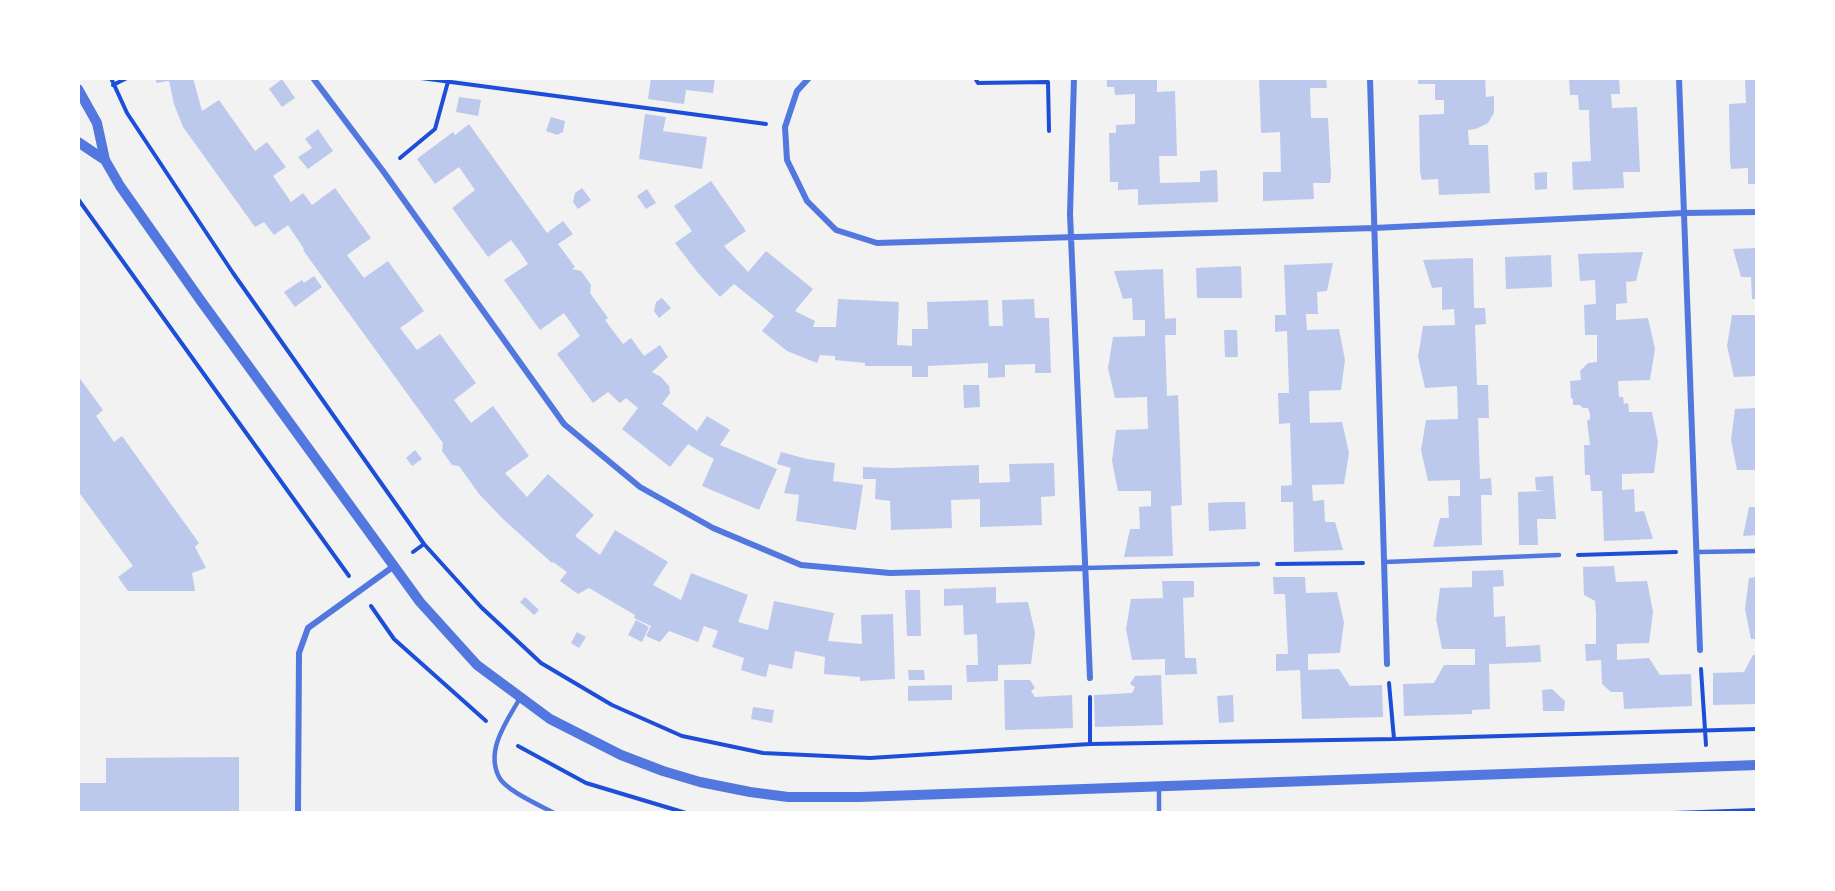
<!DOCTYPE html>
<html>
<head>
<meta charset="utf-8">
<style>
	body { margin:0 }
	#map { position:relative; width:1835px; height:891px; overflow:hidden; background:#f2f2f2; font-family:Lato,sans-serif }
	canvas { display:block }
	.frame { position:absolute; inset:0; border:80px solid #fff; pointer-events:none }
</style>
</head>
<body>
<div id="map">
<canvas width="1835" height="891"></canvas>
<div class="frame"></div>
</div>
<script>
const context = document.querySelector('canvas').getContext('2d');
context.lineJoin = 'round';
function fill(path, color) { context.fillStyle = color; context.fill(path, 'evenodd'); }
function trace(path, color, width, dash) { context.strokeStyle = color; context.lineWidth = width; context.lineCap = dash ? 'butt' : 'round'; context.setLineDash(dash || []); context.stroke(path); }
fill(new Path2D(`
	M 156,78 L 193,78 L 202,111 L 219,100 L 255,151 L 267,142 L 286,167 L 273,176 L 291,202 L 303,193 L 312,205 L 335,188 L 371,238 L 347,255 L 364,278 L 388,261 L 424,311 L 400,328 L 417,350 L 440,334 L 476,383 L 454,400 L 471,423 L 493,406 L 529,456 L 505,473 L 527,497 L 548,474 L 594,515 L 575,536 L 600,555 L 615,530 L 668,562 L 653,585 L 681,600 L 691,573 L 748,595 L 738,622 L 768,630 L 774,601 L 834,613 L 828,641 L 862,644 L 861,615 L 893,614 L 895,679 L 860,681 L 860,677 L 824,674 L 825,657 L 795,651 L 792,669 L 769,664 L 766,677 L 757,675 L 741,670 L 744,658 L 712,647 L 718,631 L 704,626 L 698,642 L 669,631 L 660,642 L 646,636 L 651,626 L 634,618 L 635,615 L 589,588 L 578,594 L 560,581 L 567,572 L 553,562 L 552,563 L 504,520 L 479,494 L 459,466 L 452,465 L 442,451 L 443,443 L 303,250 L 304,249 L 288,225 L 274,235 L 264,222 L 255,227 L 183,127 L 174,104 L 169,81 L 156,83 Z
	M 651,78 L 715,78 L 713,93 L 686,90 L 684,104 L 648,99 Z
	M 1107,78 L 1157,78 L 1157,92 L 1175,91 L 1177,156 L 1159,156 L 1160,183 L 1200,182 L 1200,171 L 1217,170 L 1218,202 L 1138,205 L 1138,189 L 1118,190 L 1118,182 L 1110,182 L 1109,133 L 1116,133 L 1116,125 L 1135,124 L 1135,94 L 1115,95 L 1114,87 L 1107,87 Z
	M 1259,78 L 1326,78 L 1327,88 L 1310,88 L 1311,118 L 1328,118 L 1331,175 L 1330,183 L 1313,183 L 1314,199 L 1263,201 L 1263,172 L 1281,172 L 1280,132 L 1261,133 Z
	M 1418,78 L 1485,78 L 1486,97 L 1494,96 L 1494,113 L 1488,123 L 1476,129 L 1468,130 L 1469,145 L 1488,145 L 1490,193 L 1439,195 L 1438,179 L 1422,180 L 1420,172 L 1419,115 L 1444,114 L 1444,100 L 1435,100 L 1435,84 L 1418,84 Z
	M 1569,78 L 1619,78 L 1620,94 L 1611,94 L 1612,108 L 1637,107 L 1640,172 L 1623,172 L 1624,188 L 1573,190 L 1572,162 L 1591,161 L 1590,141 L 1589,110 L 1579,110 L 1578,95 L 1570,95 Z
	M 1745,78 L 1757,78 L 1757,184 L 1748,184 L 1748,168 L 1731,169 L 1730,161 L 1729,104 L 1746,103 Z
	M 282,79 L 295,98 L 282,107 L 269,89 Z
	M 459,97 L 481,100 L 478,116 L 456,112 Z
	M 645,114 L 666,117 L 663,131 L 707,137 L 702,169 L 639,159 Z
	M 551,117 L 565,121 L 563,132 L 557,135 L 546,131 Z
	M 469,124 L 547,233 L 563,221 L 573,234 L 558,244 L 575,267 L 572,269 L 581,271 L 591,285 L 590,293 L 608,318 L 605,320 L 623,344 L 631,338 L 644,356 L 660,345 L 668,357 L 652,372 L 661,377 L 669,386 L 670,393 L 662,404 L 697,431 L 707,416 L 730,430 L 720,445 L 777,469 L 759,510 L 702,486 L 714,459 L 701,452 L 688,444 L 670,467 L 622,429 L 638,408 L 626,398 L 620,403 L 608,392 L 593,403 L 557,354 L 580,336 L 564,313 L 540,330 L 504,280 L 528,264 L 520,252 L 511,240 L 488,257 L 452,208 L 475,190 L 459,167 L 435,184 L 417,159 L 453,132 L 455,135 Z
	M 318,129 L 333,151 L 308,169 L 298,157 L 312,148 L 305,139 Z
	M 1547,172 L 1547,189 L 1535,190 L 1534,173 Z
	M 711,181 L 746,231 L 724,246 L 748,272 L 766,251 L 813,289 L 795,311 L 815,321 L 813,327 L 836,327 L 838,299 L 899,302 L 897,345 L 912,346 L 912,329 L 928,329 L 927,302 L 988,300 L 989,326 L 1003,326 L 1002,300 L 1034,299 L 1035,318 L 1049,318 L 1051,373 L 1035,373 L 1035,364 L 1005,365 L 1005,377 L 988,378 L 988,363 L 928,366 L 928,377 L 912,377 L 912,366 L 865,366 L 865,363 L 835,360 L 835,356 L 820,355 L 817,363 L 787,351 L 762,331 L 774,316 L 734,284 L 720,297 L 698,273 L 675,243 L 692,231 L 674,206 Z
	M 582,188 L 591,200 L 578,209 L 573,202 L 575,193 Z
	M 647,189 L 656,203 L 646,209 L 637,196 Z
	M 1757,248 L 1757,299 L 1752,299 L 1751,277 L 1741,277 L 1733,249 Z
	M 1643,252 L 1636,281 L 1626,282 L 1627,303 L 1616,304 L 1616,320 L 1648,318 L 1655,349 L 1650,380 L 1618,381 L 1619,397 L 1623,397 L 1624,404 L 1628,403 L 1629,412 L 1652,412 L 1658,442 L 1654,473 L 1622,474 L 1622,490 L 1634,489 L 1635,512 L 1644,511 L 1653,539 L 1604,541 L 1602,491 L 1591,491 L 1590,475 L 1585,475 L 1584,445 L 1590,445 L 1587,421 L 1590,419 L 1590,414 L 1588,408 L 1583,408 L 1580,405 L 1573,405 L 1573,399 L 1571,398 L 1570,381 L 1581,380 L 1580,371 L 1588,363 L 1597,362 L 1597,335 L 1585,335 L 1584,305 L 1596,304 L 1595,280 L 1580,281 L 1578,254 Z
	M 1551,255 L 1552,287 L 1506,289 L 1505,257 Z
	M 1473,258 L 1474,308 L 1485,308 L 1486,324 L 1475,325 L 1477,385 L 1488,385 L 1489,418 L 1478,418 L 1480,479 L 1491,478 L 1492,495 L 1481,495 L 1482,545 L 1433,547 L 1440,518 L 1449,518 L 1448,496 L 1460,496 L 1460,480 L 1428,481 L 1421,450 L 1426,420 L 1458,419 L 1457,386 L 1425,388 L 1418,357 L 1423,326 L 1455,325 L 1454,309 L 1442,310 L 1442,287 L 1432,288 L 1423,260 Z
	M 1333,263 L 1327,291 L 1317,292 L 1318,314 L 1306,314 L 1307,330 L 1339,329 L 1345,360 L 1341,390 L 1309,391 L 1310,423 L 1342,422 L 1349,453 L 1344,484 L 1312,485 L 1313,501 L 1324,500 L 1325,522 L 1335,522 L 1343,550 L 1294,552 L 1293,502 L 1281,502 L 1281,486 L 1292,485 L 1290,423 L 1279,424 L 1278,393 L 1289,393 L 1287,331 L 1275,332 L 1275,315 L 1286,315 L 1284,265 Z
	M 1241,266 L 1242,298 L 1197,298 L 1196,268 Z
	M 1163,269 L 1165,319 L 1176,318 L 1176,335 L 1165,335 L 1167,396 L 1178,395 L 1182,505 L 1171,506 L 1173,556 L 1124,557 L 1130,529 L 1140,529 L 1139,507 L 1151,506 L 1151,491 L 1118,491 L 1112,461 L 1116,430 L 1148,429 L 1147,397 L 1115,398 L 1108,368 L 1113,337 L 1145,336 L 1145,320 L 1133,320 L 1132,298 L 1123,299 L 1114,271 Z
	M 314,276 L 322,287 L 295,307 L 284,292 L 302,280 L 304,283 Z
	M 662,298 L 671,308 L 659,318 L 654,311 L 656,302 Z
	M 1732,315 L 1757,315 L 1757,376 L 1734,377 L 1727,346 Z
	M 1224,330 L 1237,330 L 1238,357 L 1225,357 Z
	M 78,376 L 103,410 L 96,416 L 114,442 L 122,436 L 199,543 L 195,547 L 206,568 L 192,573 L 195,591 L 128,591 L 118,577 L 133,566 L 78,491 Z
	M 963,385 L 979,385 L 980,407 L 964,408 Z
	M 1757,408 L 1757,470 L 1737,470 L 1731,440 L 1735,409 Z
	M 415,450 L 422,459 L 412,466 L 406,458 Z
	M 781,452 L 807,459 L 835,463 L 833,481 L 863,485 L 856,530 L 796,521 L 799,495 L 784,493 L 791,468 L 777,464 Z
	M 1054,463 L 1055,496 L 1041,497 L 1042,525 L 980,527 L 980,499 L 951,500 L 952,528 L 891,530 L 890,501 L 875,499 L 876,479 L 863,479 L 863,467 L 891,468 L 979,465 L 979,483 L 1010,482 L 1009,464 Z
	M 1553,476 L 1556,519 L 1537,519 L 1538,545 L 1519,545 L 1518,492 L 1544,491 L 1536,490 L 1535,477 Z
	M 1227,502 L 1245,502 L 1246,529 L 1209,531 L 1208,503 Z
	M 1749,507 L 1757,507 L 1757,535 L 1743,536 Z
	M 1614,566 L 1616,582 L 1647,581 L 1653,612 L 1649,643 L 1617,644 L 1617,660 L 1649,658 L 1660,675 L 1691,674 L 1692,706 L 1624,709 L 1623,692 L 1611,692 L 1602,684 L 1601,660 L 1586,661 L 1585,644 L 1596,644 L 1596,614 L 1595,601 L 1584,595 L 1583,567 Z
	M 1503,570 L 1504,586 L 1493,587 L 1494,617 L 1505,616 L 1506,647 L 1540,645 L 1541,662 L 1489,664 L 1490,709 L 1472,710 L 1472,714 L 1404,716 L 1403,684 L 1434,683 L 1444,665 L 1475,665 L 1475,649 L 1442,649 L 1436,619 L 1440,588 L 1472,587 L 1472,571 Z
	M 1273,577 L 1305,577 L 1306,593 L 1337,592 L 1344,622 L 1340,653 L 1308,654 L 1308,670 L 1339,669 L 1350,686 L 1382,685 L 1383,717 L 1302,719 L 1300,670 L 1276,671 L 1276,654 L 1288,654 L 1285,594 L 1274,594 Z
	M 1757,577 L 1757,639 L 1751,639 L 1745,609 L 1749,578 Z
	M 1162,581 L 1194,581 L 1194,597 L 1183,598 L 1185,658 L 1196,658 L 1197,674 L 1165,675 L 1165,659 L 1132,660 L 1126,629 L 1131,599 L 1163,598 Z
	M 996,587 L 996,603 L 1028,602 L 1035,633 L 1031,664 L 998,665 L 998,681 L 967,682 L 966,665 L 978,665 L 977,634 L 964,635 L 963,605 L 944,606 L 944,589 Z
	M 905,590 L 920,590 L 921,636 L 907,636 Z
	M 525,597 L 539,610 L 534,615 L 520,602 Z
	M 636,620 L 649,627 L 642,642 L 628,635 Z
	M 577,632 L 586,637 L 579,648 L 571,643 Z
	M 1753,655 L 1757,655 L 1757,704 L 1713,705 L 1713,673 L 1744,672 Z
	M 908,670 L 924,670 L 925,680 L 909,680 Z
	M 1161,675 L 1163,725 L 1095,727 L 1094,695 L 1132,693 L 1135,687 L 1130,684 L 1135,676 Z
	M 1004,680 L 1030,680 L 1035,688 L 1031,691 L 1035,697 L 1072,695 L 1073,728 L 1005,730 Z
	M 952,685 L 952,700 L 908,701 L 908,686 Z
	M 1552,689 L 1565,701 L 1564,711 L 1543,711 L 1542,690 Z
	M 1233,695 L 1234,722 L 1219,723 L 1217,696 Z
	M 753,707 L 774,710 L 772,723 L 751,719 Z
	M 239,757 L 239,813 L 78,813 L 78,783 L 106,783 L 106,758 Z`), '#bdc9ec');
trace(new Path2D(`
	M 111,78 L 127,113 L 233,273 L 424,544 L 481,607 L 541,663 L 612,705 L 682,736 L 763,753 L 870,758 L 1090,744 L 1394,739 L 1757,729
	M 421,78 L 766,124
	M 975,78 L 978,83 L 1048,82 L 1049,131
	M 113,85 L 127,78
	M 400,158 L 435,129 L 449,78
	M 78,199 L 349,576
	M 413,552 L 424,544
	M 1578,555 L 1676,552
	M 1277,564 L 1363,563
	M 371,606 L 394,639 L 486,721
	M 1701,669 L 1706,745
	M 1389,683 L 1394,739
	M 1090,697 L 1090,744
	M 518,746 L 586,783 L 686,813
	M 1673,813 L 1757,810`), '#1d4ed8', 4);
trace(new Path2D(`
	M 1698,552 L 1757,551
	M 1385,562 L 1559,555
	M 1084,568 L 1258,564
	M 520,698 C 507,721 485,750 499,777 C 505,790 541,806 554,813
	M 1159,813 L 1159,787`), '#5277de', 4.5);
trace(new Path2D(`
	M 313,78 L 383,171 L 564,424 L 640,487 L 713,528 L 801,565 L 890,573 L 1084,568
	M 809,78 L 797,91 L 785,127 L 787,160 L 807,201 L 836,230 L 877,243 L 1374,228 L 1684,213 L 1757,212
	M 1074,78 L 1070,214 L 1090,678
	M 1370,78 L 1387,664
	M 1679,78 L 1700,650
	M 298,813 L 299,653 L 308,628 L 394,566`), '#5277de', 6);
trace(new Path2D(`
	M 78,89 L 97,123 L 105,160 L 120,186 L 201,301 L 420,602 L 477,665 L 550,719 L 621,755 L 663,771 L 700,782 L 750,792 L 788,797 L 860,797 L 1757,765
	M 78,142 L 105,160`), '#5277de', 10);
</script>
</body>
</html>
